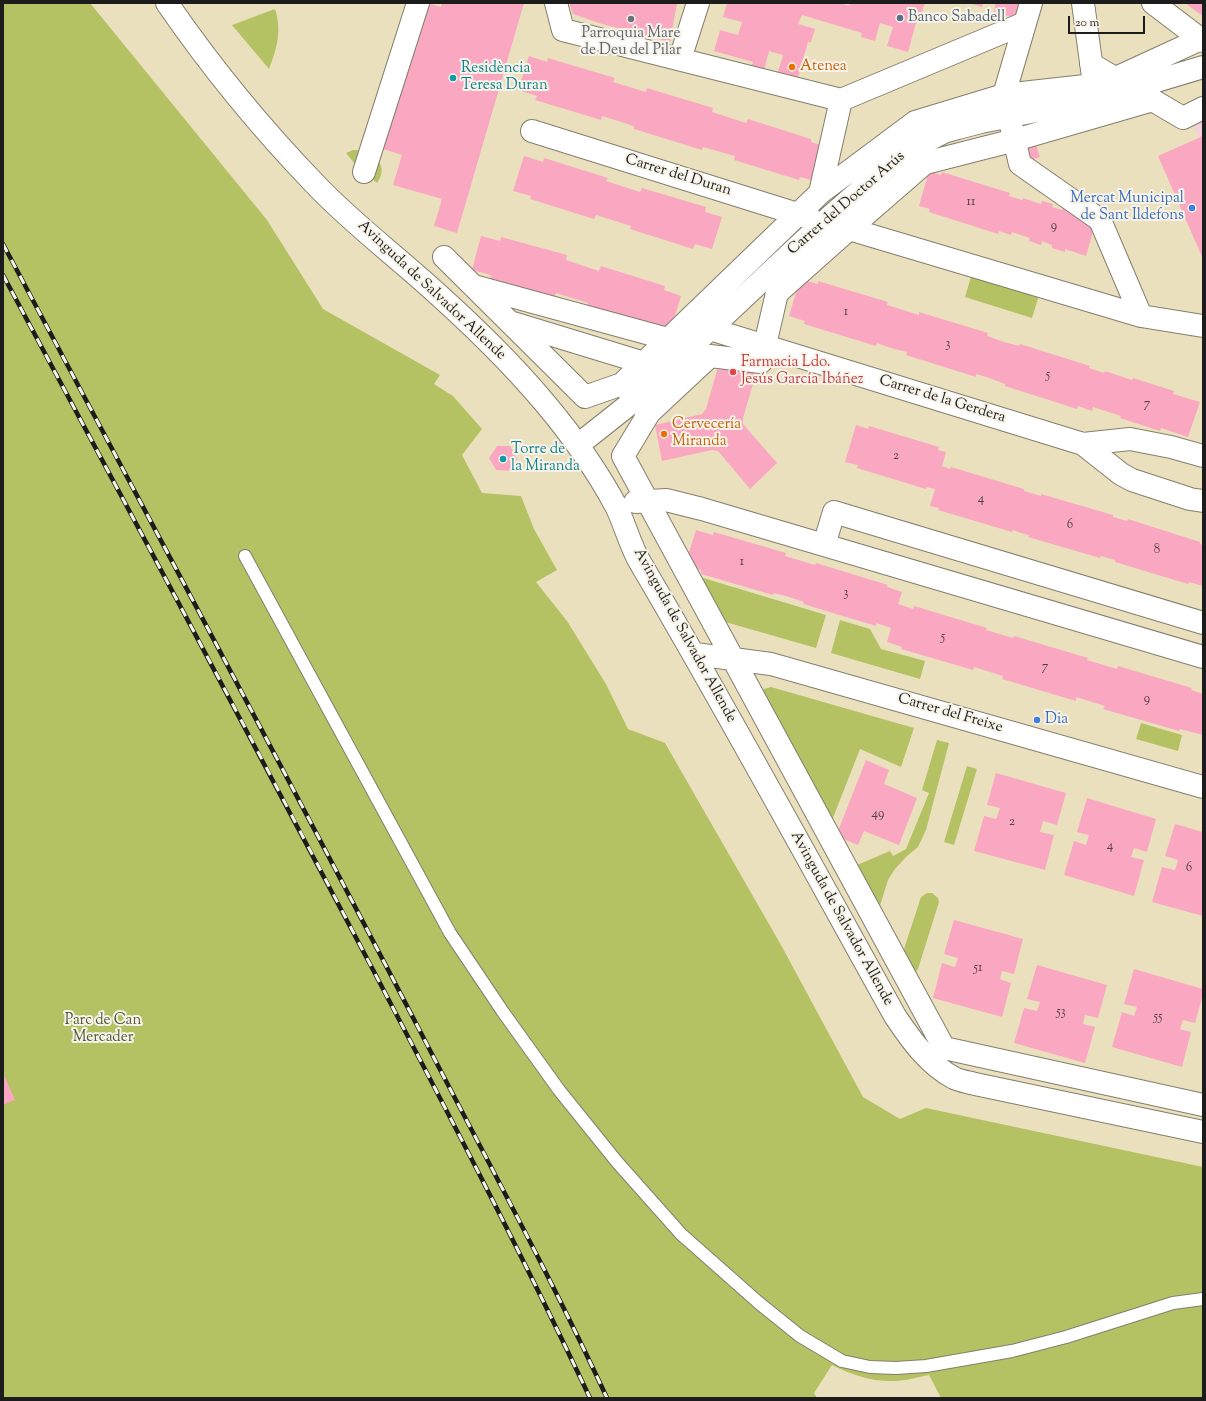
<!DOCTYPE html>
<html>
<head>
<meta charset="utf-8">
<style>
	body { margin:0 }
	#map { position:relative; width:1206px; height:1401px; overflow:hidden; background:#ebe0be; font-family:"Sorts Mill Goudy",serif }
	canvas { display:block }
	.frame { position:absolute; inset:0; border:4px solid #1c1c1c; pointer-events:none }
	.scale { position:absolute; left:1068px; top:16px; width:77px; height:18px; box-sizing:border-box; border:2px solid #1c1c1c; border-top:0; padding-left:5px; font-size:12px; line-height:14px; white-space:nowrap; color:#1c1c1c; -webkit-text-stroke:3px #f7f3e8; paint-order:stroke }
</style>
</head>
<body>
<div id="map">
<canvas width="1206" height="1401"></canvas>
<div class="frame"></div>
<div class="scale">20 m</div>
</div>
<script>
const context = document.querySelector('canvas').getContext('2d');
context.lineJoin = 'round';
function fill(path, color) { context.fillStyle = color; context.fill(path, 'evenodd'); }
function trace(path, color, width, dash) { context.strokeStyle = color; context.lineWidth = width; context.lineCap = dash ? 'butt' : 'round'; context.setLineDash(dash || []); context.stroke(path); }
function drawText(font, color, halo, rows, align = 'center') {
  context.font = font + ' "Sorts Mill Goudy",serif'; context.lineWidth = 4; context.setLineDash([]); context.textBaseline = 'middle'; context.strokeStyle = halo; context.fillStyle = color; for (const [text, x, y, turn = 0] of rows) {
    context.save(); context.translate(x, y); context.rotate((+turn || 0) * Math.PI / 180); context.textAlign = isNaN(turn) ? turn : align; if (halo) context.strokeText(text, 0, 0); context.fillText(text, 0, 0); context.restore();
  }
}
fill(new Path2D(`
	M 1203,114 L 1203,136 L 1199,138 L 1191,119 Z`), '#f5cfda');
fill(new Path2D(`
	M 3,3 L 90,3 L 267,220 L 323,309 L 440,375 L 434,384 L 453,396 L 482,429 L 462,455 L 482,493 L 521,496 L 534,529 L 557,570 L 536,582 L 567,621 L 606,684 L 628,729 L 665,743 L 781,945 L 863,1097 L 900,1119 L 926,1108 L 1203,1167 L 1203,1398 L 941,1398 L 929,1375 C 918,1377 906,1381 895,1381 C 873,1382 852,1375 832,1365 L 814,1393 L 817,1398 L 3,1398 Z
	M 275,9 C 282,30 277,49 269,69 L 232,25 Z
	M 353,150 C 371,149 391,164 377,183 L 355,164 L 346,153 Z
	M 973,270 L 1040,292 L 1032,318 L 965,297 Z
	M 690,574 L 826,615 L 816,648 L 722,621 Z
	M 840,620 L 870,629 L 881,649 L 925,661 L 920,679 L 831,653 Z
	M 771,687 L 914,728 L 901,767 L 860,749 L 829,828 L 759,696 L 764,689 Z
	M 1141,723 L 1182,735 L 1178,751 L 1136,739 Z
	M 937,740 L 949,743 L 926,830 L 918,847 L 907,856 L 895,869 L 888,880 L 879,909 L 850,868 L 890,851 L 893,856 L 906,849 L 929,793 L 922,790 Z
	M 967,766 L 977,769 L 954,845 L 944,842 Z
	M 927,893 L 932,893 L 938,898 L 939,902 L 918,969 L 915,973 L 902,955 L 920,900 L 921,897 Z`), '#b4c264');
fill(new Path2D(`
	M 426,3 L 441,7 L 442,3 L 524,3 L 457,233 L 434,226 L 442,199 L 393,185 L 402,155 L 383,149 Z
	M 569,3 L 677,3 L 670,42 L 602,24 L 573,14 Z
	M 727,3 L 840,3 L 849,6 L 850,3 L 925,3 L 922,12 L 919,12 L 908,52 L 887,46 L 893,27 L 880,23 L 875,41 L 861,37 L 862,33 L 802,15 L 798,24 L 815,29 L 811,42 L 808,42 L 797,81 L 777,75 L 783,55 L 769,51 L 764,71 L 751,67 L 753,62 L 714,51 L 720,30 L 738,35 L 742,22 L 723,17 Z
	M 969,3 L 983,3 L 982,7 Z
	M 996,3 L 1019,3 L 1015,18 L 994,12 Z
	M 1185,3 L 1203,3 L 1203,12 L 1201,15 Z
	M 529,56 L 547,62 L 548,58 L 615,78 L 613,82 L 646,92 L 647,88 L 713,108 L 712,112 L 746,123 L 748,119 L 811,139 L 811,142 L 828,147 L 818,182 L 800,177 L 799,180 L 734,160 L 735,156 L 703,147 L 702,150 L 634,129 L 634,126 L 602,116 L 601,120 L 535,100 L 537,96 L 518,90 Z
	M 1203,136 L 1203,259 L 1158,156 Z
	M 1034,139 L 1040,157 L 1027,161 L 1021,143 Z
	M 524,156 L 543,162 L 544,158 L 608,178 L 606,181 L 640,192 L 642,188 L 706,207 L 705,212 L 722,217 L 712,249 L 695,244 L 693,249 L 630,229 L 631,226 L 596,215 L 594,219 L 530,199 L 531,196 L 513,191 Z
	M 929,171 L 941,175 L 942,172 L 1010,193 L 1009,196 L 1022,200 L 1023,198 L 1041,204 L 1042,201 L 1053,204 L 1052,207 L 1062,210 L 1063,207 L 1096,221 L 1086,256 L 1065,249 L 1065,252 L 1052,248 L 1052,245 L 1042,241 L 1041,245 L 1029,241 L 1030,238 L 1012,232 L 1011,235 L 999,231 L 998,234 L 929,212 L 930,209 L 919,206 Z
	M 481,236 L 500,241 L 501,237 L 567,255 L 566,260 L 599,271 L 601,266 L 665,286 L 664,290 L 681,296 L 671,329 L 654,323 L 653,328 L 587,308 L 588,303 L 556,293 L 554,298 L 490,280 L 491,275 L 472,270 Z
	M 800,279 L 818,284 L 818,281 L 888,302 L 887,305 L 919,315 L 919,312 L 988,333 L 987,336 L 1004,342 L 1019,346 L 1020,344 L 1090,366 L 1089,368 L 1104,373 L 1105,371 L 1132,380 L 1133,378 L 1174,391 L 1173,394 L 1200,402 L 1188,437 L 1161,428 L 1160,431 L 1120,418 L 1121,416 L 1093,407 L 1092,411 L 1078,406 L 1077,409 L 1005,386 L 1005,384 L 992,379 L 976,374 L 976,377 L 906,355 L 907,352 L 891,348 L 877,343 L 876,346 L 804,324 L 805,321 L 789,316 Z
	M 720,360 L 757,370 L 743,418 L 743,424 L 777,463 L 750,489 L 718,451 L 712,450 L 662,461 L 655,425 L 702,414 L 706,409 Z
	M 856,425 L 868,429 L 869,426 L 939,447 L 938,450 L 946,452 L 942,466 L 950,469 L 951,467 L 1024,489 L 1024,491 L 1041,496 L 1041,494 L 1113,515 L 1113,517 L 1127,521 L 1128,519 L 1200,542 L 1200,544 L 1203,545 L 1203,586 L 1189,582 L 1188,584 L 1115,562 L 1115,560 L 1101,556 L 1100,558 L 1028,537 L 1029,535 L 1021,533 L 1013,530 L 1012,532 L 938,510 L 939,508 L 930,506 L 935,489 L 926,487 L 926,489 L 857,468 L 858,465 L 845,462 Z
	M 497,446 L 510,446 L 517,459 L 510,471 L 496,470 L 489,458 Z
	M 696,530 L 713,535 L 714,532 L 786,553 L 785,556 L 815,565 L 816,563 L 888,585 L 887,587 L 902,592 L 898,604 L 913,609 L 914,606 L 987,628 L 986,630 L 1013,638 L 1014,636 L 1088,658 L 1087,660 L 1117,669 L 1118,666 L 1192,688 L 1191,690 L 1203,694 L 1203,735 L 1180,729 L 1179,731 L 1103,709 L 1105,706 L 1076,697 L 1076,701 L 1002,679 L 1003,676 L 974,667 L 973,670 L 901,649 L 902,647 L 887,642 L 891,628 L 876,623 L 876,626 L 803,604 L 804,602 L 789,597 L 774,593 L 773,595 L 701,574 L 701,570 L 685,565 Z
	M 866,760 L 889,770 L 884,784 L 917,798 L 899,845 L 864,831 L 858,845 L 836,836 Z
	M 996,773 L 1066,793 L 1057,825 L 1043,821 L 1040,832 L 1054,835 L 1045,870 L 974,851 L 984,816 L 996,819 L 1000,808 L 987,805 Z
	M 1087,798 L 1156,819 L 1147,852 L 1134,848 L 1131,857 L 1144,860 L 1134,896 L 1064,875 L 1074,841 L 1086,845 L 1089,835 L 1077,832 Z
	M 1175,824 L 1203,832 L 1203,916 L 1152,902 L 1162,867 L 1175,870 L 1178,860 L 1165,856 Z
	M 954,920 L 1023,939 L 1014,974 L 1002,971 L 1000,979 L 1011,983 L 1002,1017 L 933,998 L 942,963 L 955,967 L 958,958 L 944,954 Z
	M 1037,965 L 1107,985 L 1098,1018 L 1085,1015 L 1083,1024 L 1095,1027 L 1085,1063 L 1014,1043 L 1024,1008 L 1037,1011 L 1040,1002 L 1027,999 Z
	M 1134,969 L 1203,989 L 1203,994 L 1195,1023 L 1183,1020 L 1180,1029 L 1191,1032 L 1182,1067 L 1112,1047 L 1122,1012 L 1134,1016 L 1137,1007 L 1124,1004 Z
	M 3,1073 L 15,1100 L 3,1105 Z`), '#faa7c2');
const lane = new Path2D(`
	M 245,556 L 450,933 L 503,1012 L 559,1090 L 617,1162 L 681,1234 L 759,1303 L 800,1336 L 842,1361 L 870,1367 L 896,1368 L 926,1366 L 1012,1351 L 1066,1337 L 1173,1303 L 1203,1299`);
const street = new Path2D(`
	M 167,3 C 211,67 261,128 315,184 C 348,219 387,249 423,281 C 466,319 507,358 544,402 C 571,434 596,469 616,506 C 625,524 630,546 641,564 C 729,713 811,865 895,1016 C 911,1040 928,1064 954,1078 C 960,1081 968,1082 975,1084 L 1203,1132
	M 556,3 L 563,30 L 841,100
	M 1031,3 L 1004,95 L 1020,164 L 1100,220 L 1141,316 L 1203,326
	M 1083,3 L 1093,77
	M 1153,3 L 1203,41
	M 1203,38 L 1116,78 L 1094,85 L 1004,95 L 915,122 L 820,193 L 622,384 L 649,413 L 623,456 L 944,1048 L 1203,1105
	M 680,59 L 698,3
	M 1091,64 L 1183,118 L 1203,108
	M 532,131 L 810,218
	M 364,172 L 418,3
	M 820,193 L 841,100 L 1025,23
	M 444,257 L 585,397 L 622,384
	M 474,286 L 668,339
	M 1141,316 L 849,229 L 925,163 L 1015,140 L 1153,100
	M 513,323 L 654,366
	M 710,329 L 1083,444 L 1121,474 L 1132,480 L 1190,499 L 1203,501
	M 649,413 L 710,356 L 761,362 L 777,293 L 849,229
	M 1083,444 L 1130,439 L 1171,447 L 1203,456
	M 578,445 L 636,399 L 648,387 L 823,223 L 889,165 L 913,148 L 944,132 L 958,128 L 981,122 L 1096,99 L 1203,67
	M 635,502 L 666,500 L 702,509 L 1203,657
	M 824,545 L 834,512 L 1203,623
	M 695,654 L 771,664 L 1203,787`);
trace(lane, '#847e6d', 14);
trace(street, '#847e6d', 24);
trace(lane, '#fff', 12);
trace(street, '#fff', 22);
const rail = new Path2D(`
	M 3,244 C 142,506 283,767 420,1031 C 483,1153 549,1273 607,1398
	M 3,275 C 126,505 250,735 371,966 C 446,1109 521,1252 590,1398`);
trace(rail, '#1c1c1c', 4.5);
trace(rail, '#f7f3e8', 3, [9]);
for (const [x, y, r, color] of [
	[900,18,4,"#5c6f8a"],
	[631,19,4,"#6b7280"],
	[792,67,4,"#e8710a"],
	[453,78,4,"#0f9aa8"],
	[1192,208,4,"#3f7fe0"],
	[733,372,4,"#e0444e"],
	[664,434,4,"#e8710a"],
	[503,459,4,"#0f9aa8"],
	[1037,720,4,"#3f7fe0"]
]) { const dot = new Path2D(); dot.arc(x, y, r, 0, 2 * Math.PI); context.fillStyle = color; context.fill(dot); trace(dot, '#f7f3e8', 1.5); }
drawText('13px', '#543f46', null, [
	["11",971,203],
	["9",1054,227],
	["1",846,313],
	["3",948,345],
	["5",1048,376],
	["7",1147,405],
	["2",896,457],
	["4",981,500],
	["6",1070,526],
	["8",1157,551],
	["1",742,563],
	["3",846,594],
	["5",943,638],
	["7",1045,668],
	["9",1147,700],
	["49",878,815],
	["2",1012,823],
	["4",1110,847],
	["6",1189,869],
	["51",978,969],
	["53",1061,1013],
	["55",1158,1018]
]);
drawText('15px', '#4e5e75', '#f7f3e8', [
	["Banco Sabadell",908,18]
], 'left');
drawText('15px', '#5b616d', '#f7f3e8', [
	["Parroquia Mare",631,34],
	["de Deu del Pilar",631,51]
]);
drawText('15px', '#c56008', '#f7f3e8', [
	["Atenea",800,67],
	["Cervecería",672,425],
	["Miranda",672,442]
], 'left');
drawText('15px', '#0d838f', '#f7f3e8', [
	["Residència",461,69],
	["Teresa Duran",461,86],
	["Torre de",511,450],
	["la Miranda",511,467]
], 'left');
drawText('15px', '#1c1c1c', '#f7f3e8', [
	["Carrer del Duran",678,176,17],
	["Carrer del Doctor Arús",847,204,-41],
	["Avinguda de Salvador Allende",431,291,43],
	["Carrer de la Gerdera",942,400,17],
	["Avinguda de Salvador Allende",684,636,61],
	["Carrer del Freixe",950,714,16],
	["Avinguda de Salvador Allende",841,919,61]
]);
drawText('15px', '#366cbe', '#f7f3e8', [
	["Mercat Municipal",1184,199],
	["de Sant Ildefons",1184,216],
	["Dia",1045,720,"left"]
], 'right');
drawText('15px', '#be3a42', '#f7f3e8', [
	["Farmacia Ldo.",741,363],
	["Jesús García Ibáñez",741,380]
], 'left');
drawText('15px', '#515635', '#f7f3e8', [
	["Parc de Can",103,1021],
	["Mercader",103,1038]
]);
</script>
</body>
</html>
